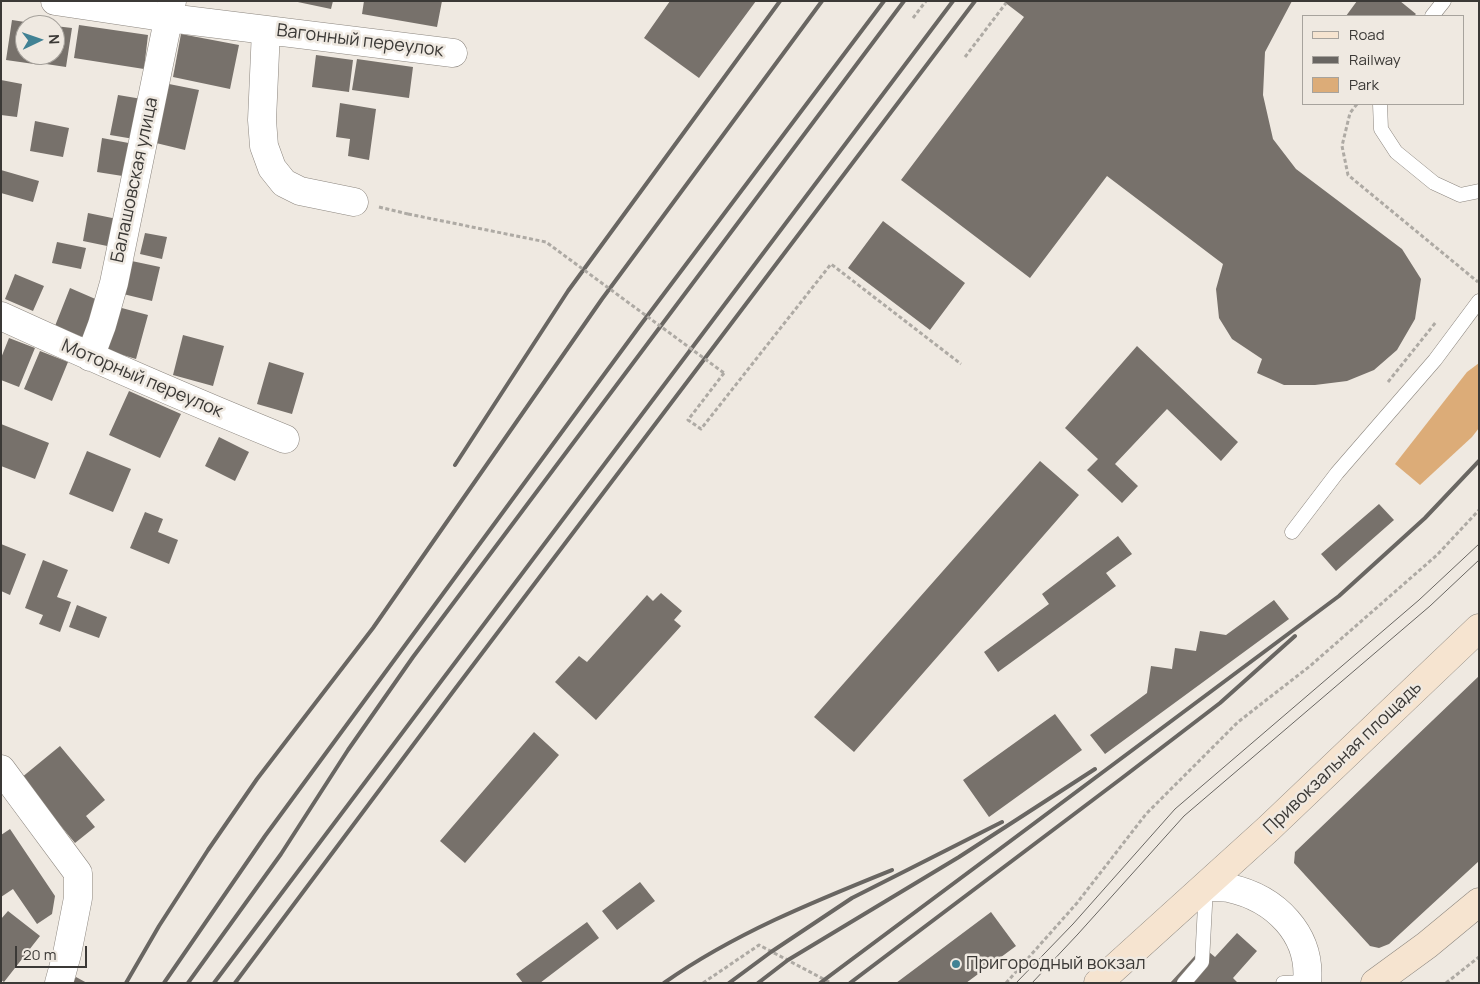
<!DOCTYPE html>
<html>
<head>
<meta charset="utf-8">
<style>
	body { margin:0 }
	#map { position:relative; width:1480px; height:984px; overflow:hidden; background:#efe9e1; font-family:Manrope,sans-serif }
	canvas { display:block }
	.frame { position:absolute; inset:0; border:2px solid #3b3936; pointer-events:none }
	.legend { position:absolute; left:1302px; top:15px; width:162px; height:90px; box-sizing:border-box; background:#efe9e1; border:1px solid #a7a39d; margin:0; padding:6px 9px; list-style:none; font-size:15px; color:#3b3936 }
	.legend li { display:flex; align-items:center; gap:10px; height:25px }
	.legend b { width:25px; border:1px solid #a7a39d }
	.north { position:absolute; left:15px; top:15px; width:50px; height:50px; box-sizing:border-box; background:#efe9e1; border:1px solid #a7a39d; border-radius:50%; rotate:87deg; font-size:14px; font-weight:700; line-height:20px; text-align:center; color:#3b3936 }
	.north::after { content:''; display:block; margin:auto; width:18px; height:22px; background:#418294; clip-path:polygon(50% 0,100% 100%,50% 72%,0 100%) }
	.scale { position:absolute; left:15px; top:946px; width:72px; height:22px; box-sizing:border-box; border:2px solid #3b3936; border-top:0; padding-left:6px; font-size:15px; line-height:18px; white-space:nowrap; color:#3b3936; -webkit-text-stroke:4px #efe9e1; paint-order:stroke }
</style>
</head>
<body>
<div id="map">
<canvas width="1480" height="984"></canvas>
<div class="frame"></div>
<ul class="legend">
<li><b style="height:6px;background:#f6e4d0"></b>Road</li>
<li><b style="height:6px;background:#696662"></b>Railway</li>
<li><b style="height:14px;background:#dcac78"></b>Park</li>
</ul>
<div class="north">N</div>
<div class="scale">20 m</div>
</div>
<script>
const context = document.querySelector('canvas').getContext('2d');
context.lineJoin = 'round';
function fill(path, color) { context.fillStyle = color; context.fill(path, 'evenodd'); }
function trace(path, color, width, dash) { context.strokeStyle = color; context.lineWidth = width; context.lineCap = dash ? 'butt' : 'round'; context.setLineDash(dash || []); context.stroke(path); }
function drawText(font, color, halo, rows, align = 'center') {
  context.font = font + ' Manrope,sans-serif'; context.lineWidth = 5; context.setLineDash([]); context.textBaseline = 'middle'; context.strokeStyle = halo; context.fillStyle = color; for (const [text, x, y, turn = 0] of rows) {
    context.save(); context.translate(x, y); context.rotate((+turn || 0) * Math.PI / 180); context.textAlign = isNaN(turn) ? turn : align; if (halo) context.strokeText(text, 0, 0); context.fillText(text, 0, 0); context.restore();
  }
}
fill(new Path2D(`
	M 1479,363 L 1479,428 L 1472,437 L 1420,485 L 1395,464 L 1467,372 Z`), '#dcac78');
fill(new Path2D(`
	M 293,1 L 333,1 L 331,9 Z
	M 364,1 L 442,1 L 437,27 L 362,14 Z
	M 670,1 L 756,1 L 699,78 L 644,38 Z
	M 1003,1 L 1292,1 L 1265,52 L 1263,95 L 1273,139 L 1296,169 L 1402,249 L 1421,279 L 1415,319 L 1397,350 L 1374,370 L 1347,381 L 1315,385 L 1284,385 L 1257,373 L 1262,359 L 1232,339 L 1219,318 L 1216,289 L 1223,264 L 1107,176 L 1030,278 L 901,180 L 1024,17 Z
	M 1357,1 L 1400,1 L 1416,14 L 1414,16 L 1346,16 Z
	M 12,20 L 38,24 L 25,25 L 25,55 L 42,55 L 41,65 L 6,60 Z
	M 79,25 L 148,35 L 144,69 L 74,58 Z
	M 55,26 L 72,28 L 66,67 L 46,64 L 47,55 L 55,55 Z
	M 181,34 L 239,45 L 230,89 L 173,77 Z
	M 316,55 L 353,60 L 349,92 L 312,87 Z
	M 357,59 L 413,67 L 409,98 L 352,90 Z
	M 1,80 L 22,84 L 17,117 L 1,115 Z
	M 169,84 L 199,90 L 185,150 L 156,143 Z
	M 118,95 L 142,99 L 134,139 L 110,135 Z
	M 340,103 L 376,109 L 369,160 L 348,156 L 350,139 L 336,137 Z
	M 35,121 L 69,128 L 63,157 L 30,151 Z
	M 102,138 L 134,144 L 129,177 L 97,172 Z
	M 1,170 L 39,181 L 33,202 L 1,193 Z
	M 88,213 L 117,219 L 112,247 L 83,241 Z
	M 883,221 L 965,283 L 930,330 L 848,268 Z
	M 145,233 L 167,237 L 162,259 L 140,254 Z
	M 57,242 L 86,248 L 81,269 L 52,263 Z
	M 127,260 L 160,267 L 152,301 L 119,293 Z
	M 15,274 L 44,286 L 33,311 L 5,299 Z
	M 70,288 L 100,301 L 85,338 L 55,326 Z
	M 118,307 L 148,315 L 136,359 L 106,350 Z
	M 183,335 L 224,346 L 213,386 L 173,375 Z
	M 9,338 L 35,348 L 19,387 L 1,380 L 1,358 Z
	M 1137,346 L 1238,442 L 1221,461 L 1167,409 L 1115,464 L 1138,486 L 1122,503 L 1087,470 L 1098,459 L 1065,428 Z
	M 40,351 L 68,362 L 52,401 L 24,389 Z
	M 269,362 L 304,373 L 292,414 L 257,404 Z
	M 129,391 L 181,414 L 160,458 L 109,435 Z
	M 1,424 L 49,443 L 35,479 L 1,466 Z
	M 219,437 L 249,452 L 235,481 L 205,466 Z
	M 87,451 L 131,469 L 113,512 L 69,494 Z
	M 1040,461 L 1079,495 L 854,752 L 814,717 Z
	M 1379,504 L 1394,520 L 1336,571 L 1321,554 Z
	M 145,512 L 163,519 L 158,532 L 178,540 L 169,564 L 130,548 Z
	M 1118,536 L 1132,554 L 1106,573 L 1116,586 L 998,672 L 984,652 L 1049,604 L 1042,594 Z
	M 1,544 L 26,554 L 10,595 L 1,591 Z
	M 43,560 L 68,570 L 57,597 L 71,602 L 60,632 L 39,624 L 43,615 L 25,608 Z
	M 661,593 L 682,611 L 674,620 L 681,626 L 596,720 L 555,682 L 579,656 L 587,662 L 647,595 L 653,601 Z
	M 1274,600 L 1289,619 L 1105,754 L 1090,735 L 1147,693 L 1151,666 L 1172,669 L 1175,648 L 1196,651 L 1200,631 L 1226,635 Z
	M 77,605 L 107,617 L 99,638 L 69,627 Z
	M 1479,676 L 1479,861 L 1389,944 L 1379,948 L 1370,946 L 1294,863 L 1295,852 Z
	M 1055,714 L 1082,750 L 989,817 L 963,780 Z
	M 534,732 L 559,755 L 465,863 L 440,841 Z
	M 60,746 L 105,800 L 86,816 L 95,827 L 75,843 L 21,778 Z
	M 10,829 L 55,896 L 52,914 L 37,924 L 13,889 L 1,897 L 1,835 Z
	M 640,882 L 655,901 L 617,930 L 602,911 Z
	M 8,911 L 40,936 L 4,982 L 1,980 L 1,919 Z
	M 991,912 L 1016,946 L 966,983 L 896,983 Z
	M 587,922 L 599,938 L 540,983 L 523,983 L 516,974 Z
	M 1237,933 L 1257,951 L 1233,978 L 1238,983 L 1170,983 L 1203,947 L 1215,957 Z
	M 76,977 L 87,983 L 72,983 Z`), '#77716b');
const lane = new Path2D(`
	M 1432,16 L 1444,1
	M 1380,104 L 1381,129 L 1396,152 L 1434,183 L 1460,195 L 1479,191
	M 1292,532 L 1337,473 L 1435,360 L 1479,301
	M 1184,983 L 1202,962 L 1206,887
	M 1283,983 L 1307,982`);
const street = new Path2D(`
	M 55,1 L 169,18 L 453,53
	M 266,30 L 262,120 L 264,146 L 272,168 L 284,183 L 300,191 L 354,202
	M 1,316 C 95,359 189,400 285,439
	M 90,357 L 102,325 L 114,283 L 172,1
	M 1,769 L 78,873 L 78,898 L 67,954 L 59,983
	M 1206,887 C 1214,887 1222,887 1229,888 C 1275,898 1312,934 1307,983`);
const secondary = new Path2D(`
	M 1098,983 L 1268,829 L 1479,628
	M 1375,983 L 1427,945 L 1479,902`);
trace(lane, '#8c867f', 15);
trace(street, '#8c867f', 29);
trace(secondary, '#8c867f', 29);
trace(new Path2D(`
	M 913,18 L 926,1
	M 965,57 L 1006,3
	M 1357,104 L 1350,113 L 1342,146 L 1348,175 L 1478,282
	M 379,207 L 408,214
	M 724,373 L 688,420 L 701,429 L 831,264 L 961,364
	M 1388,382 L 1436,322
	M 703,983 L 759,945 L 831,983
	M 1006,983 L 1077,903 L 1146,814 L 1238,722 L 1310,666 L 1437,555 L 1479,510
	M 1446,983 L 1479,957`), '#aeaaa4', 3, [4, 2.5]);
trace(lane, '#fff', 14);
trace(street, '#fff', 28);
trace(secondary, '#f6e4d0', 28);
trace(new Path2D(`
	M 1016,983 L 1073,924 L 1175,809 L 1419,600 L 1479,544
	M 1032,983 L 1078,934 L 1184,816 L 1430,606 L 1479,560`), '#696662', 1);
trace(new Path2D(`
	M 455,465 L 568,291 L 780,1
	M 126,983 L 159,926 L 208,850 L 257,779 L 373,628 L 602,299 L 822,1
	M 164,983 L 265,836 L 639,327 L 884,1
	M 188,983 L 281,854 L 348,750 L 413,657 L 904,1
	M 214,983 L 953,1
	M 235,983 L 455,689 L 975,1
	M 664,983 C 733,934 815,901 892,870
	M 729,983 L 771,952 L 852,898 L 1002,822
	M 758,983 L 788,960 L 959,857 L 1095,769
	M 820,983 L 1339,596 L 1425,518 L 1479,461
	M 850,983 L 1122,778 L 1220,703 L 1295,636`), '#696662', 4);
trace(new Path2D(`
	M 408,214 L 546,242 L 724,373`), '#aeaaa4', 3, [4, 2.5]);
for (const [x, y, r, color] of [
	[956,964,5,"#418294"]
]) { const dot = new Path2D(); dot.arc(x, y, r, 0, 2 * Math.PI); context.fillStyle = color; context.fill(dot); trace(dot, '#efe9e1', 2); }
drawText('18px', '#3b3936', '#efe9e1', [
	["Вагонный переулок",360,41,7],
	["Балашовская улица",135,180,-78],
	["Моторный переулок",142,379,23],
	["Привокзальная площадь",1343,758,-44]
]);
drawText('18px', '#3b3936', '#efe9e1', [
	["Пригородный вокзал",966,964]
], 'left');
</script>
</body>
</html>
